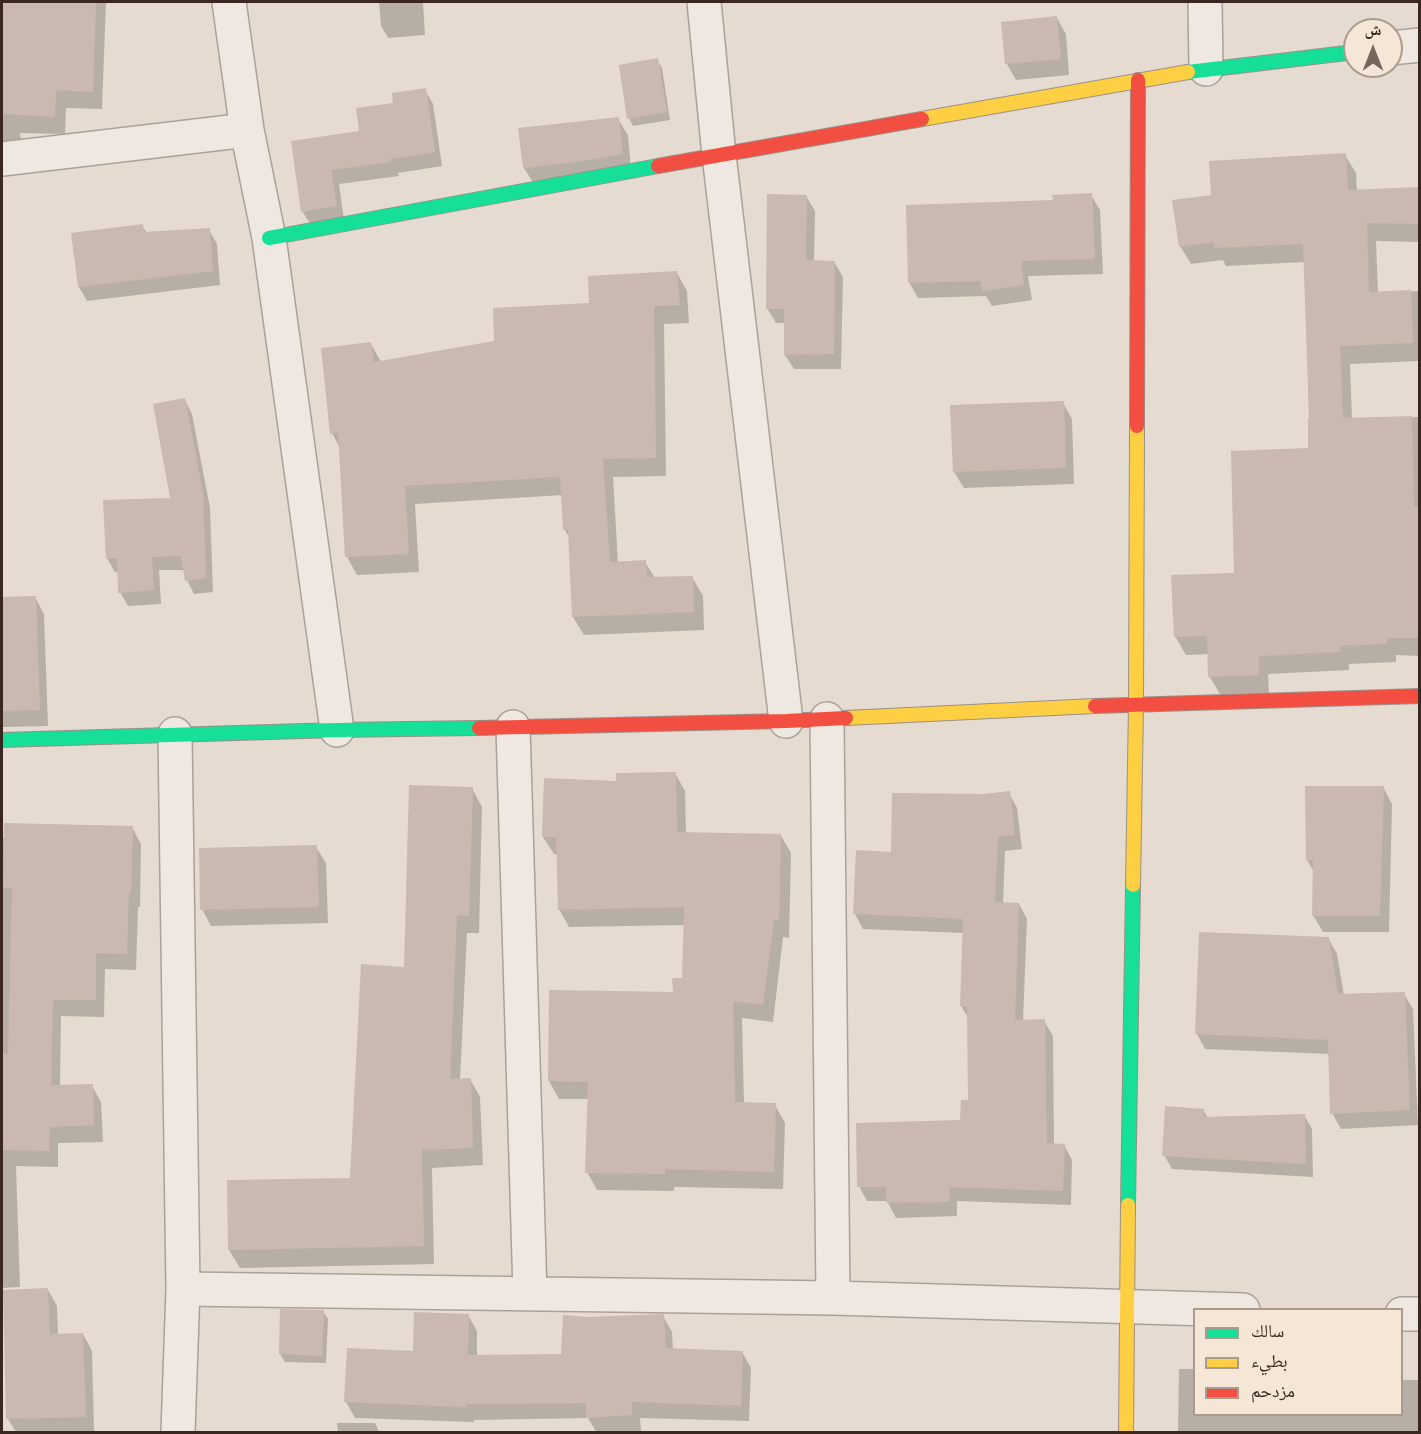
<!DOCTYPE html>
<html>
<head>
<meta charset="utf-8">
<style>
	body { margin:0 }
	#map { position:relative; width:1421px; height:1434px; overflow:hidden; background:#e5dbd0; font-family:Georgia,"Noto Naskh Arabic",serif }
	canvas { display:block }
	.frame { position:absolute; inset:0; border:3px solid #3a2820; pointer-events:none }
	.legend { position:absolute; left:1193px; top:1308px; width:210px; height:108px; box-sizing:border-box; background:#f5e7d7; border:2px solid #aa9b8e; margin:0; padding:8px 10px; list-style:none; font-size:18px; color:#3a2820 }
	.legend li { display:flex; align-items:center; gap:12px; height:30px }
	.legend b { width:30px; border:2px solid #aa9b8e }
	.north { position:absolute; left:1343px; top:18px; width:60px; height:60px; box-sizing:border-box; background:#f5e7d7; border:2px solid #aa9b8e; border-radius:50%; rotate:0deg; font-size:16px; font-weight:700; line-height:24px; text-align:center; color:#3a2820 }
	.north::after { content:''; display:block; margin:auto; width:21px; height:27px; background:#76675e; clip-path:polygon(50% 0,100% 100%,50% 72%,0 100%) }
</style>
</head>
<body>
<div id="map">
<canvas width="1421" height="1434"></canvas>
<div class="frame"></div>
<ul class="legend">
<li><b style="height:8px;background:#16e098"></b>سالك</li>
<li><b style="height:8px;background:#ffcf43"></b>بطيء</li>
<li><b style="height:8px;background:#f24e42"></b>مزدحم</li>
</ul>
<div class="north">ش</div>
</div>
<script>
const context = document.querySelector('canvas').getContext('2d');
context.lineJoin = 'round';
function fill(path, color) { context.fillStyle = color; context.fill(path, 'evenodd'); }
function trace(path, color, width, dash) { context.strokeStyle = color; context.lineWidth = width; context.lineCap = dash ? 'butt' : 'round'; context.setLineDash(dash || []); context.stroke(path); }
fill(new Path2D(`
	M 2,2 L 106,2 L 102,109 L 66,108 L 65,134 L 20,133 L 23,152 L 2,155 Z
	M 379,2 L 423,2 L 425,35 L 388,38 L 381,26 Z
	M 1057,18 L 1066,34 L 1069,75 L 1016,80 L 1007,64 L 1003,24 Z
	M 657,60 L 662,68 L 670,120 L 633,126 L 629,118 Z
	M 425,90 L 433,104 L 442,166 L 398,173 L 399,176 L 339,184 L 344,220 L 311,225 L 302,211 L 293,142 L 361,132 L 395,104 Z
	M 618,119 L 628,135 L 631,170 L 534,184 L 524,168 Z
	M 1419,121 L 1420,242 L 1376,241 L 1378,293 L 1420,291 L 1420,361 L 1350,364 L 1352,419 L 1420,417 L 1420,656 L 1396,655 L 1396,662 L 1349,664 L 1349,670 L 1268,674 L 1269,693 L 1220,694 L 1209,676 L 1209,654 L 1186,655 L 1175,636 L 1236,575 L 1310,450 L 1305,262 L 1226,266 L 1223,260 L 1191,264 L 1180,246 L 1213,196 L 1345,155 L 1356,173 L 1357,191 L 1418,189 Z
	M 1091,195 L 1100,210 L 1103,274 L 1028,276 L 1032,300 L 992,306 L 986,296 L 918,298 L 909,282 L 1054,202 Z
	M 806,196 L 815,211 L 814,262 L 834,262 L 843,277 L 841,369 L 794,369 L 785,355 L 785,323 L 776,323 L 767,308 Z
	M 142,226 L 147,233 L 209,230 L 217,244 L 220,285 L 87,301 L 79,287 Z
	M 677,273 L 687,291 L 689,323 L 664,324 L 666,476 L 613,477 L 618,563 L 645,562 L 655,578 L 692,577 L 703,596 L 704,630 L 584,635 L 573,617 L 570,539 L 565,530 L 563,495 L 415,504 L 419,572 L 357,575 L 347,557 L 340,448 L 332,433 L 371,344 L 381,362 L 496,343 Z
	M 185,400 L 192,414 L 210,508 L 213,592 L 194,594 L 187,580 L 185,570 L 159,570 L 161,604 L 128,606 L 120,592 L 119,572 L 115,572 L 107,558 L 172,499 Z
	M 1063,403 L 1072,419 L 1074,484 L 964,488 L 954,472 Z
	M 35,597 L 44,614 L 48,726 L 2,727 L 2,598 Z
	M 675,773 L 685,791 L 686,833 L 781,836 L 791,853 L 789,938 L 783,937 L 773,1022 L 742,1018 L 744,1104 L 775,1105 L 785,1123 L 783,1189 L 674,1187 L 674,1191 L 597,1190 L 587,1172 L 589,1099 L 559,1099 L 549,1081 L 674,993 L 684,980 L 685,925 L 569,927 L 559,909 L 558,855 L 554,854 L 543,837 L 618,782 Z
	M 1383,787 L 1392,804 L 1389,932 L 1323,932 L 1313,915 L 1314,872 L 1307,860 Z
	M 472,788 L 482,807 L 479,933 L 467,933 L 460,1080 L 470,1079 L 480,1097 L 483,1165 L 432,1168 L 434,1264 L 240,1268 L 229,1250 L 351,1179 L 405,968 Z
	M 1009,793 L 1017,808 L 1022,849 L 1005,851 L 1003,904 L 1019,904 L 1027,919 L 1023,1021 L 1044,1021 L 1053,1036 L 1054,1145 L 1064,1145 L 1072,1160 L 1071,1205 L 957,1201 L 957,1216 L 896,1218 L 887,1201 L 867,1201 L 859,1186 L 962,1121 L 970,1102 L 969,1019 L 961,1006 L 964,933 L 863,929 L 855,914 L 892,853 L 983,796 Z
	M 132,827 L 141,844 L 140,907 L 138,907 L 136,970 L 105,969 L 104,1017 L 61,1016 L 60,1086 L 92,1086 L 101,1102 L 103,1142 L 58,1143 L 58,1167 L 16,1166 L 20,1287 L 2,1288 L 2,838 Z
	M 316,847 L 326,863 L 328,923 L 211,926 L 202,909 Z
	M 1328,938 L 1337,954 L 1344,996 L 1404,994 L 1413,1009 L 1418,1125 L 1341,1129 L 1332,1113 L 1330,1054 L 1205,1049 L 1197,1034 Z
	M 1203,1110 L 1208,1118 L 1304,1115 L 1312,1129 L 1313,1177 L 1172,1169 L 1164,1155 Z
	M 48,1290 L 57,1306 L 58,1335 L 83,1334 L 92,1351 L 94,1432 L 16,1432 L 8,1419 Z
	M 323,1311 L 328,1319 L 326,1363 L 285,1362 L 280,1354 Z
	M 468,1315 L 477,1331 L 477,1356 L 562,1355 L 586,1318 L 663,1316 L 672,1332 L 673,1350 L 742,1352 L 751,1368 L 749,1421 L 640,1418 L 641,1431 L 596,1432 L 588,1418 L 474,1420 L 474,1422 L 355,1418 L 346,1402 Z
	M 1179,1369 L 1194,1369 L 1194,1414 L 1402,1414 L 1402,1380 L 1420,1380 L 1420,1432 L 1178,1432 Z
	M 337,1423 L 375,1423 L 379,1432 L 338,1432 Z`), '#0003');
fill(new Path2D(`
	M 2,2 L 96,2 L 93,92 L 56,90 L 55,117 L 2,114 Z
	M 1057,16 L 1061,59 L 1005,64 L 1001,22 Z
	M 658,58 L 667,112 L 627,119 L 619,65 Z
	M 426,88 L 435,152 L 391,159 L 391,162 L 331,170 L 337,206 L 301,212 L 291,141 L 359,131 L 356,108 L 393,103 L 392,93 Z
	M 619,117 L 623,154 L 577,162 L 523,168 L 518,128 Z
	M 1346,153 L 1348,190 L 1419,187 L 1419,224 L 1367,223 L 1369,292 L 1411,290 L 1413,343 L 1340,346 L 1343,418 L 1412,416 L 1414,506 L 1419,506 L 1419,638 L 1387,638 L 1387,644 L 1340,646 L 1340,652 L 1259,656 L 1259,675 L 1208,677 L 1207,636 L 1174,637 L 1171,575 L 1234,573 L 1231,451 L 1308,448 L 1308,418 L 1309,418 L 1303,244 L 1214,248 L 1214,242 L 1179,247 L 1172,200 L 1211,195 L 1209,161 Z
	M 1092,193 L 1095,259 L 1021,261 L 1024,285 L 982,291 L 980,281 L 908,283 L 906,205 L 1053,200 L 1052,195 Z
	M 767,194 L 807,195 L 806,260 L 835,261 L 834,354 L 784,355 L 784,309 L 766,309 Z
	M 143,224 L 144,232 L 210,228 L 213,271 L 78,287 L 71,233 Z
	M 677,271 L 680,305 L 654,306 L 656,458 L 603,459 L 610,562 L 646,560 L 647,577 L 693,576 L 694,612 L 572,617 L 568,530 L 563,530 L 560,477 L 405,486 L 409,554 L 345,557 L 338,433 L 330,434 L 321,348 L 371,342 L 374,362 L 494,341 L 493,308 L 589,303 L 588,276 Z
	M 185,398 L 203,493 L 206,578 L 185,581 L 181,556 L 152,557 L 154,590 L 118,593 L 117,558 L 106,559 L 103,500 L 170,498 L 153,404 Z
	M 1064,401 L 1066,468 L 953,472 L 950,405 Z
	M 36,596 L 40,710 L 2,711 L 2,597 Z
	M 676,772 L 677,832 L 781,834 L 779,920 L 774,920 L 763,1005 L 733,1001 L 735,1102 L 776,1103 L 774,1172 L 665,1169 L 665,1174 L 585,1173 L 588,1082 L 548,1081 L 549,990 L 673,992 L 672,978 L 682,978 L 684,907 L 558,910 L 556,837 L 542,837 L 544,778 L 616,781 L 616,773 Z
	M 409,785 L 473,787 L 469,916 L 457,915 L 450,1079 L 471,1078 L 473,1148 L 422,1150 L 424,1246 L 228,1250 L 227,1180 L 350,1178 L 361,964 L 404,967 Z
	M 1305,786 L 1384,786 L 1380,916 L 1312,916 L 1313,860 L 1306,861 Z
	M 1010,791 L 1015,835 L 998,836 L 995,902 L 1019,903 L 1015,1020 L 1045,1019 L 1047,1143 L 1065,1144 L 1063,1191 L 949,1187 L 950,1202 L 886,1203 L 886,1187 L 857,1187 L 856,1123 L 960,1120 L 961,1100 L 968,1100 L 967,1007 L 960,1006 L 963,919 L 853,914 L 856,850 L 891,852 L 892,793 L 983,794 Z
	M 4,823 L 133,826 L 131,891 L 129,891 L 127,954 L 96,953 L 96,1000 L 53,1000 L 51,1085 L 93,1084 L 94,1125 L 50,1127 L 49,1151 L 2,1150 L 2,1053 L 8,1054 L 12,888 L 3,888 Z
	M 317,845 L 319,907 L 200,910 L 199,848 Z
	M 1199,932 L 1329,937 L 1338,994 L 1405,992 L 1410,1110 L 1330,1114 L 1328,1040 L 1195,1034 Z
	M 1165,1106 L 1204,1109 L 1204,1117 L 1305,1114 L 1306,1164 L 1162,1156 Z
	M 48,1288 L 50,1334 L 83,1333 L 86,1417 L 6,1419 L 3,1290 Z
	M 280,1309 L 324,1310 L 322,1356 L 279,1354 Z
	M 414,1312 L 469,1314 L 468,1355 L 561,1354 L 563,1315 L 586,1317 L 664,1314 L 666,1348 L 743,1351 L 741,1406 L 632,1402 L 632,1415 L 586,1418 L 586,1403 L 466,1404 L 466,1407 L 344,1402 L 347,1348 L 413,1351 Z`), '#c9b9b1');
const street = new Path2D(`
	M 229,2 L 247,130 L 269,238 L 337,730
	M 704,2 L 719,155 L 786,721
	M 1205,2 L 1206,69
	M 1391,48 L 1420,45
	M 2,159 L 247,130
	M 827,719 L 833,1298
	M 513,727 L 530,1293
	M 175,734 L 183,1289 L 178,1432
	M 183,1289 L 833,1298 L 1243,1310
	M 1402,1314 L 1420,1314`);
const fast = new Path2D(`
	M 1188,72 L 1355,52
	M 269,238 L 658,166
	M 2,740 L 337,730 L 479,728
	M 1128,1205 L 1133,885`);
const slow = new Path2D(`
	M 922,119 L 1188,72
	M 846,718 L 1095,706
	M 1133,885 L 1136,704 L 1137,426
	M 1126,1432 L 1128,1205`);
const jam = new Path2D(`
	M 658,166 L 922,119
	M 1137,426 L 1138,80
	M 1095,706 L 1420,696
	M 479,728 L 786,721 L 846,718`);
trace(street, '#aba198', 36);
trace(fast, '#9a9088', 16);
trace(slow, '#9a9088', 16);
trace(jam, '#9a9088', 16);
trace(street, '#eee8e1', 33);
trace(fast, '#16e098', 14);
trace(slow, '#ffcf43', 14);
trace(jam, '#f24e42', 14);
</script>
</body>
</html>
